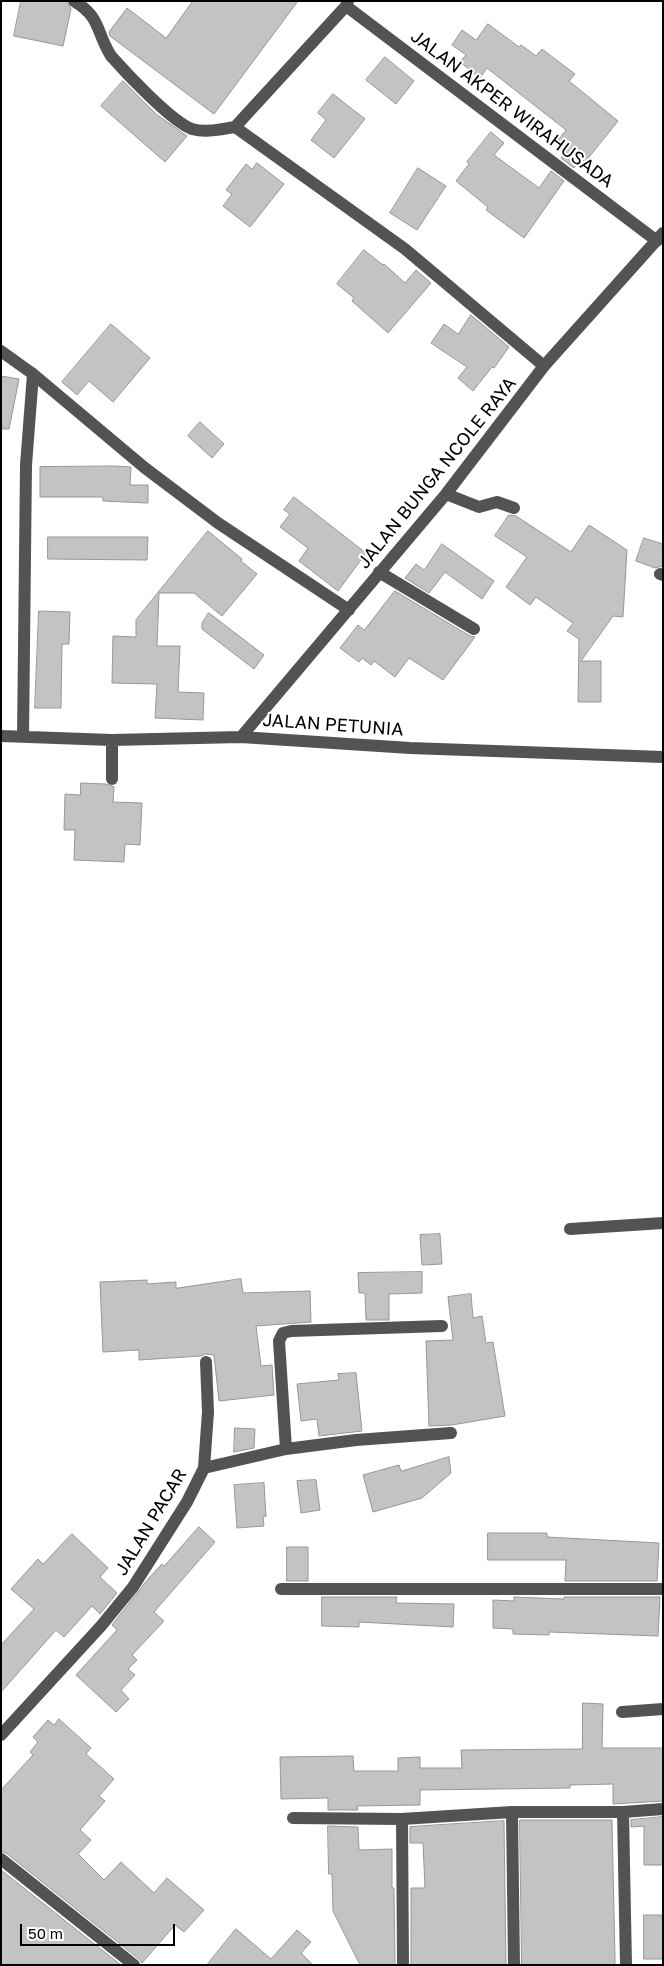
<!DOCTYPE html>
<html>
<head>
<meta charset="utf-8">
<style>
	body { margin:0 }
	#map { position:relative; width:664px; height:1966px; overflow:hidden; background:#fff; font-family:"Golos Text",sans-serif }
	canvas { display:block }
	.frame { position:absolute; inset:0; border:2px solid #000; pointer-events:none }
	.scale { position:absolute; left:20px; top:1924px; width:155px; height:22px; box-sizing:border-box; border:2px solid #000; border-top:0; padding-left:6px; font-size:15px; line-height:18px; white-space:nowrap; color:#000; -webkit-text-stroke:4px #fff; paint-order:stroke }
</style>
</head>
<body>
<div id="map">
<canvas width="664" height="1966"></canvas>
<div class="frame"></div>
<div class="scale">50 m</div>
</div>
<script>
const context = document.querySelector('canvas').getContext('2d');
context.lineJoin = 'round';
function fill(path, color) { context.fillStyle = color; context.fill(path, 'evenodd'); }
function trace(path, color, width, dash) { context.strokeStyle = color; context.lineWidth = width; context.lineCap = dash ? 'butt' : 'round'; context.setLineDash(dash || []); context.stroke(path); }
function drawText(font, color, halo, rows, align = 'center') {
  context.font = font + ' "Golos Text",sans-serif'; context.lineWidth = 4; context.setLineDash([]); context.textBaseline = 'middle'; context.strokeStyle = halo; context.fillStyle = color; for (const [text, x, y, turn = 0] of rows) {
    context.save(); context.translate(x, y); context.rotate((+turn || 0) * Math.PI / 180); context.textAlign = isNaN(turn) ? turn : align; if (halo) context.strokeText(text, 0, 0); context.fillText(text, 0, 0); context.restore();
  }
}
const building = new Path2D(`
	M 21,1 L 66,1 L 71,9 L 63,46 L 14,36 Z
	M 193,1 L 298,1 L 214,114 L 110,36 L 109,32 L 127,8 L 166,38 Z
	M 488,24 L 519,47 L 521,45 L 536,56 L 542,49 L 575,74 L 569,81 L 618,121 L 585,162 L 581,158 L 574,168 L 561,158 L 568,148 L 558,140 L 566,130 L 487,68 L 480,78 L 460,62 L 466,55 L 452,45 L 462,30 L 476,40 Z
	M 385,57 L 414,81 L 396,104 L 366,80 Z
	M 123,81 L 156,114 L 187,136 L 165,162 L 101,106 Z
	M 333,94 L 365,119 L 334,158 L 311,140 L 326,120 L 318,113 Z
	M 491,132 L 504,143 L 494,155 L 539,188 L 551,171 L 564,181 L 524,238 L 486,210 L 488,207 L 456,181 L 469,164 L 467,162 Z
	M 257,163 L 284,184 L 250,227 L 223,206 L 232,194 L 226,190 L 246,164 L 252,169 Z
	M 418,168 L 446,186 L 417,230 L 390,213 Z
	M 364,250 L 383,265 L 384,264 L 405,283 L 416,270 L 431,283 L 388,333 L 352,301 L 354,298 L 337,284 Z
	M 471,315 L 509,347 L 494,368 L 492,367 L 473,391 L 458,378 L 467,367 L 431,343 L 444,324 L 458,334 Z
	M 111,324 L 150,358 L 113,402 L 89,381 L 77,395 L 62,382 Z
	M 1,376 L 19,379 L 9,429 L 1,429 Z
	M 200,422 L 224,444 L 212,458 L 188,436 Z
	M 115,466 L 131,467 L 130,485 L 148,485 L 148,503 L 103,501 L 103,497 L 40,497 L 40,467 Z
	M 294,497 L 366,553 L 338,591 L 299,561 L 308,548 L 280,527 L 290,514 L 284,510 Z
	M 509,515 L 516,516 L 571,552 L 589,525 L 627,550 L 623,617 L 613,616 L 581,661 L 601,661 L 601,702 L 578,702 L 579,639 L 567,631 L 573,623 L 536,597 L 530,605 L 506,587 L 527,557 L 495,536 Z
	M 208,531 L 242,559 L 241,561 L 257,574 L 222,616 L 194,593 L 159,593 L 157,646 L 180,646 L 178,692 L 204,693 L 203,720 L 155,718 L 157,684 L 112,683 L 113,636 L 136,637 L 136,620 Z
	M 48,537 L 148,537 L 147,560 L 48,559 Z
	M 644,538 L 663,544 L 663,566 L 655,568 L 636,561 Z
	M 442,544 L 494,581 L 482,599 L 445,572 L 429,593 L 405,578 L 416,564 L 424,570 Z
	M 395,591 L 470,636 L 475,637 L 443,680 L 409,658 L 395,677 L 374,661 L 371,665 L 362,658 L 359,662 L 340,648 L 358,625 L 364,630 Z
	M 39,611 L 70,612 L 69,644 L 62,644 L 61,708 L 35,708 Z
	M 209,613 L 264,655 L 254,669 L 202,629 L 202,623 Z
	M 81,783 L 106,784 L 114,787 L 113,802 L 142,803 L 140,845 L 125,844 L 124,862 L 74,860 L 75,830 L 64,830 L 65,794 L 80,795 Z
	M 440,1234 L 442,1264 L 422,1265 L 420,1235 Z
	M 422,1272 L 422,1293 L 389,1294 L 389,1320 L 366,1320 L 365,1293 L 359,1293 L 358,1273 Z
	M 241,1279 L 243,1293 L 310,1291 L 311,1322 L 256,1326 L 261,1366 L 272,1365 L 274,1395 L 219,1401 L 214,1355 L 205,1354 L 201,1356 L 139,1360 L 139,1350 L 103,1352 L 100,1282 L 147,1280 L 147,1284 L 176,1282 L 176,1288 Z
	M 471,1294 L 473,1318 L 482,1316 L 486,1343 L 493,1342 L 505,1416 L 452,1425 L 429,1426 L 426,1341 L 453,1340 L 448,1297 Z
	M 356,1373 L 362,1431 L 319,1436 L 317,1419 L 301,1421 L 297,1384 L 339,1380 L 338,1374 Z
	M 235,1428 L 255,1429 L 254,1448 L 234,1452 Z
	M 449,1457 L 451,1473 L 422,1498 L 373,1512 L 363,1475 L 399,1465 L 401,1471 Z
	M 316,1480 L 320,1510 L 301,1513 L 297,1481 Z
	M 264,1483 L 266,1516 L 263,1517 L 264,1526 L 237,1528 L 234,1485 Z
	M 199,1527 L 215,1542 L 154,1612 L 164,1621 L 132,1655 L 137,1660 L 128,1669 L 135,1675 L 121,1690 L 129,1699 L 116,1712 L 76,1675 L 117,1630 L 112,1625 L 148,1579 L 162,1564 L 164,1566 Z
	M 488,1533 L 547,1533 L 547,1537 L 659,1543 L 657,1581 L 565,1581 L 566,1560 L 488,1560 Z
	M 72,1534 L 108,1568 L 100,1577 L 117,1593 L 100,1614 L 92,1606 L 64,1637 L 56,1630 L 1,1692 L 1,1645 L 34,1609 L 11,1589 L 38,1559 L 43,1564 Z
	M 287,1547 L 308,1547 L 308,1581 L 287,1581 Z
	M 322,1597 L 397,1597 L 396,1603 L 454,1604 L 453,1627 L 359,1622 L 359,1627 L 322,1626 Z
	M 514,1597 L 564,1599 L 564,1597 L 660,1597 L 658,1636 L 549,1632 L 549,1635 L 513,1634 L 513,1629 L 493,1628 L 493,1600 L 514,1601 Z
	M 583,1703 L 603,1704 L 602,1748 L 663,1748 L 663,1801 L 613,1804 L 613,1784 L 570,1785 L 570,1788 L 420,1790 L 420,1805 L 357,1806 L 358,1810 L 328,1810 L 328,1798 L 281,1799 L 280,1757 L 353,1756 L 354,1771 L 398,1771 L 398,1758 L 420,1757 L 420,1768 L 462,1768 L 461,1750 L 582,1749 Z
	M 59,1719 L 91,1748 L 86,1754 L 114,1779 L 99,1796 L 105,1801 L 80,1830 L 91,1840 L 78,1854 L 104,1880 L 121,1862 L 154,1893 L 167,1878 L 204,1910 L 184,1932 L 175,1925 L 142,1963 L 139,1959 L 6,1853 L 1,1851 L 1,1790 L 33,1755 L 30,1752 L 38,1742 L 33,1737 L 48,1720 L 54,1725 Z
	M 663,1817 L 663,1865 L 644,1865 L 644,1826 L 631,1827 L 631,1820 Z
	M 520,1820 L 612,1820 L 615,1959 L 615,1963 L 613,1965 L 522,1965 Z
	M 504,1821 L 506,1965 L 411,1965 L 411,1888 L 425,1888 L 423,1843 L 410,1843 L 410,1827 Z
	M 328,1826 L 358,1827 L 359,1850 L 392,1849 L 392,1888 L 394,1888 L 395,1965 L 360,1965 L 333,1911 L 332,1874 L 329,1874 Z
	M 1,1870 L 121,1965 L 1,1965 Z
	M 644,1915 L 663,1915 L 663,1959 L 644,1959 Z
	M 236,1929 L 271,1959 L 297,1930 L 311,1942 L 301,1953 L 313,1965 L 207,1965 Z`);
fill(building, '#c3c3c3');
trace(building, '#979797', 1);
trace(new Path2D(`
	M 74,1 C 101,17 96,32 111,56 C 126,73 172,122 192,129 C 207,133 221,129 235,127 L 346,6 L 348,1
	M 346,6 L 657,241
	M 235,127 L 405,249 L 544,366
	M 1,351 L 33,374 L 145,468 L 218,523 L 349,610
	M 446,494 L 479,507 L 497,502 L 514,508
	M 379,572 L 474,629
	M 660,574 L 663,575
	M 1,736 L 112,740 L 241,737 L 410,748 L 663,757
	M 23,737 L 26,465 L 33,374
	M 241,737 L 446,494 L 544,366 L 663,233
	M 112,740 L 112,779
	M 570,1229 L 663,1223
	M 286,1449 L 279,1341 L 283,1333 L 291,1331 L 442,1326
	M 204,1468 L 208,1412 L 206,1362
	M 281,1589 L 663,1589
	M 622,1712 L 663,1709
	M 1,1735 L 101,1626 L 133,1587 L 187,1502 L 204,1468 L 286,1449 L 356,1440 L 451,1433
	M 512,1812 L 514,1965
	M 623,1812 L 626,1965
	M 293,1818 L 402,1819 L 512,1812 L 623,1812 L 663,1809
	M 402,1819 L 403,1965
	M 1,1859 L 134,1965`), '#535353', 12);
drawText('18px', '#000', '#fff', [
	["JALAN AKPER WIRAHUSADA",512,109,37],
	["JALAN BUNGA NCOLE RAYA",437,473,-51],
	["JALAN PETUNIA",333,725,4],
	["JALAN PACAR",151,1522,-59]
]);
</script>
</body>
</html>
